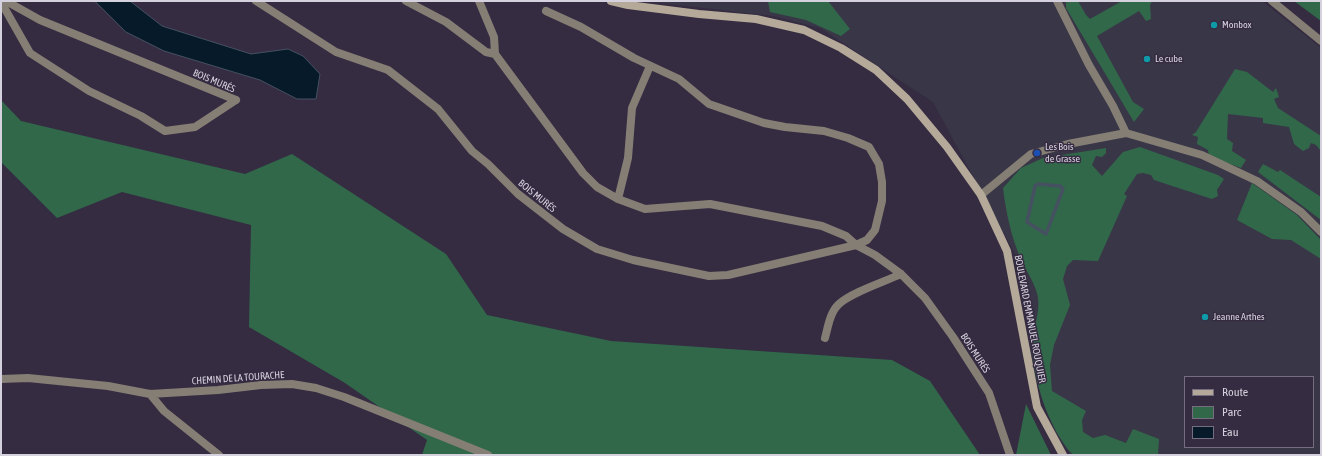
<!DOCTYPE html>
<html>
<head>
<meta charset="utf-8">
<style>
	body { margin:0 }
	#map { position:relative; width:1322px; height:456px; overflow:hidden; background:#352c42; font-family:"Asap Condensed",sans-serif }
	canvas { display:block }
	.frame { position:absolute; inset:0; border:2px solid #d6d1de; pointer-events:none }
	.legend { position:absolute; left:1184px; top:376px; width:130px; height:72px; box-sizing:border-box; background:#352c42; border:1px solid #756e80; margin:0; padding:5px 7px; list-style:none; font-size:12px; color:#d6d1de }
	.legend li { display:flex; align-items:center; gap:8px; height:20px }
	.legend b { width:20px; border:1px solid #756e80 }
</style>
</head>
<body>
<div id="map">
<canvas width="1322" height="456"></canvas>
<div class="frame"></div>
<ul class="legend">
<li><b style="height:5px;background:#b5aa99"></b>Route</li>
<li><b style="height:11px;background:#31684a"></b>Parc</li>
<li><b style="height:11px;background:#071a2a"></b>Eau</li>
</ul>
</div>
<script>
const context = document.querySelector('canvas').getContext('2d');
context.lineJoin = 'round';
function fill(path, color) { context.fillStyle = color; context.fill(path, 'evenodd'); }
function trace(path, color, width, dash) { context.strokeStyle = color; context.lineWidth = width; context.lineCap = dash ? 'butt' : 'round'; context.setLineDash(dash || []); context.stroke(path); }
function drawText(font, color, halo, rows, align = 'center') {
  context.font = font + ' "Asap Condensed",sans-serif'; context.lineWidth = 3; context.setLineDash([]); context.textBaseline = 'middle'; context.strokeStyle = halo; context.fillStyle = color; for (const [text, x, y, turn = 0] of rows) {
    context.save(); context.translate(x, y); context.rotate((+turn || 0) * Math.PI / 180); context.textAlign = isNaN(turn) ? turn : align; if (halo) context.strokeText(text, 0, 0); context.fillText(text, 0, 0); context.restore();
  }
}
fill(new Path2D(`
	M 643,1 L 1262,1 L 1321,48 L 1321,455 L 1070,455 L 1056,433 L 1035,377 L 1016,256 L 933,102 L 820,28 L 773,16 ZM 1185,377 L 1313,377 L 1313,447 L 1185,447 Z`), '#393647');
fill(new Path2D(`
	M 768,1 L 828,1 L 850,29 L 841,36 L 806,20 L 770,12 Z
	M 1066,1 L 1078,1 L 1086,15 L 1090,19 L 1122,1 L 1152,1 L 1150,5 L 1151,19 L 1146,21 L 1139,11 L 1097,36 L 1133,102 L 1144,109 L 1134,122 L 1066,8 Z
	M 1294,1 L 1321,1 L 1321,21 Z
	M 1235,69 L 1247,72 L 1273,92 L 1276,88 L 1279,97 L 1274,99 L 1278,108 L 1321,136 L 1321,151 L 1316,145 L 1311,143 L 1309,148 L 1303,151 L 1294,144 L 1289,127 L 1263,123 L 1263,118 L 1228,114 L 1227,139 L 1233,143 L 1232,151 L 1246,160 L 1241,168 L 1209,156 L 1208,150 L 1197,144 L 1198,137 L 1192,135 L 1196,132 Z
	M 1,100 L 21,121 L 245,174 L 292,154 L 446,254 L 487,315 L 611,341 L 892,360 L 930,381 L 980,455 L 422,455 L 427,440 L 345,383 L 249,327 L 251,225 L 122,192 L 57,218 L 1,162 Z
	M 1140,147 L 1218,175 L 1224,179 L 1217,190 L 1218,196 L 1212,199 L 1154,180 L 1151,175 L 1143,173 L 1137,174 L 1124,194 L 1127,196 L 1098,261 L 1073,260 L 1067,266 L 1063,279 L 1070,305 L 1054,345 L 1050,365 L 1052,391 L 1086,411 L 1082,420 L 1083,432 L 1093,438 L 1105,435 L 1126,443 L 1133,429 L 1159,439 L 1158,455 L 1073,455 C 1048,428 1031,376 1033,340 C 1034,326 1040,312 1038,298 C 1036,284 1026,271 1021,259 C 1011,237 1006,212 1003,188 L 1021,168 L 1043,158 L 1106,148 L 1106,153 L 1102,157 L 1096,156 L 1092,165 L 1102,176 L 1123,152 Z
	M 1263,164 L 1278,172 L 1280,170 L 1321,197 L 1321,220 L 1258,172 Z
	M 1252,183 L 1297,215 L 1321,240 L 1321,259 L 1291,240 L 1272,239 L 1237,220 Z
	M 1026,404 L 1051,455 L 1016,455 Z`), '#31684a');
const water = new Path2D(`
	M 95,1 L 130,1 L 162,26 L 251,54 L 288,49 L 303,56 L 320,74 L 316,99 L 297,99 L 260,80 L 164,51 L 126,32 Z`);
fill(water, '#071a2a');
trace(water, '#455160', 1);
trace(new Path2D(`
	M 1038,184 L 1060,186 L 1063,189 L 1046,234 L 1027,222 L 1035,186 Z`), '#455160', 3.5);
trace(new Path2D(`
	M 6,1 L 40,20 L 236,100
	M 256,1 L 336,52 L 388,70 L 438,109 L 472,151 L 488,164 L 518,194 L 563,229 L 597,249 L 633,260 L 709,276 L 728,275 L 856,245 L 867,240 L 875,230 L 882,201 L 882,182 L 879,164 L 869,147 L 848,138 L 824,131 L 785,127 L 764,123 L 709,104 L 679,79 L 634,58 L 581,27 L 546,11
	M 406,1 L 446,22 L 486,52 L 495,54 L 583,173 L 597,187 L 618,199 L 645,209 L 710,204 L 822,226 L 846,236 L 856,245 L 875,255 L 901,274 L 925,298 L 953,337 L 989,393 L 1010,455
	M 479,1 L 494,37 L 495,54
	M 1057,1 L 1089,65 L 1113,106 L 1126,133
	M 1272,1 L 1321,41
	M 1,2 L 30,53 L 89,91 L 141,116 L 165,131 L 195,127 L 236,100
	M 981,195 L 1031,154 L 1068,144 L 1126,133 L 1202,155 L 1257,181 L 1301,212 L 1321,232
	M 618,199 L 628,158 L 632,108 L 650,66
	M 825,338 C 828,327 830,312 839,304 C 852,292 884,282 901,274
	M 1,379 L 28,378 L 108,386 L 150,394 L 218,390 L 261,385 L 292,384 L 316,388 L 344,397 L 488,455
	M 150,394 L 164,411 L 219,455`), '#857e74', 8);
trace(new Path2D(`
	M 611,1 L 628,5 L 699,14 L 756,19 L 804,30 L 841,48 L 876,70 L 907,99 L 947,147 L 981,195 L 1007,251 L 1037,407 L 1063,455`), '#b5aa99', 8);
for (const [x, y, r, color] of [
	[1214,25,4,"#0f9aa8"],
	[1147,59,4,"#0f9aa8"],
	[1037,153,4,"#1a4fb4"],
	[1205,317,4,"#0f9aa8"]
]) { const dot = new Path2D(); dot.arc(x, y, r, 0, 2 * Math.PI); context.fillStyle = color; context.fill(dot); trace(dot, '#352c42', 1.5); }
drawText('10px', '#d6d1de', '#352c42', [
	["Monbox",1222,25],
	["Le cube",1155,59],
	["Les Bois",1045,147],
	["de Grasse",1045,159],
	["Jeanne Arthes",1213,317]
], 'left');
drawText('10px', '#d6d1de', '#352c42', [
	["BOIS MURÉS",214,81,23],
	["BOIS MURÉS",537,196,39],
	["BOULEVARD EMMANUEL ROUQUIER",1030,319,79],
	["BOIS MURÉS",975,353,57],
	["CHEMIN DE LA TOURACHE",238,378,-4]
]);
</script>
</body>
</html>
